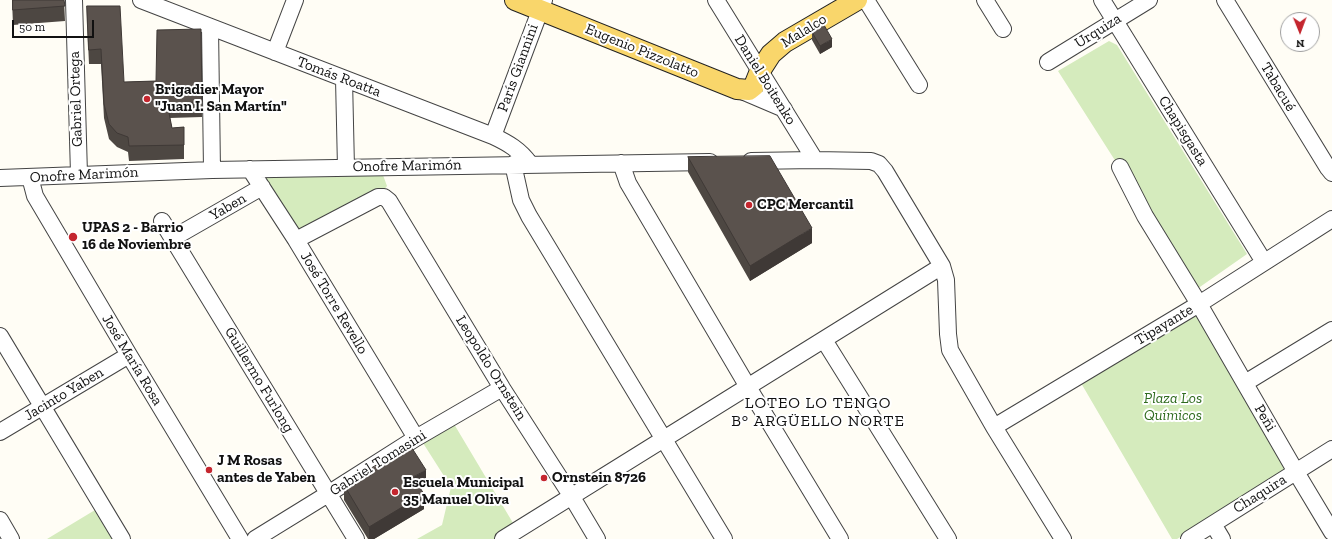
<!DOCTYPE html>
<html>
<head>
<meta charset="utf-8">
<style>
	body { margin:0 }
	#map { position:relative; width:1332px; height:539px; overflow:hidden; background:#fffdf5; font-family:"Zilla Slab",serif }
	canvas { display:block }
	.north { position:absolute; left:1280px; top:12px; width:40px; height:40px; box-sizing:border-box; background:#fff; border:1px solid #a0a0a0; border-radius:50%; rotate:179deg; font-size:11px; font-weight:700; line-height:16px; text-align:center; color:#111 }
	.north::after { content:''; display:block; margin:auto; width:14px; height:18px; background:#c4262e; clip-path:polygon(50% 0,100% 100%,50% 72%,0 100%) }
	.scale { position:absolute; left:12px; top:20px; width:82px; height:18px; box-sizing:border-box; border:2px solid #111; border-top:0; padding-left:5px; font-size:12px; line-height:14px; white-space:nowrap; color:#111; -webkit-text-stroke:3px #fff; paint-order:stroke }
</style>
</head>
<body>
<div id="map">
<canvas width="1332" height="539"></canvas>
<div class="north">N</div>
<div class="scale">50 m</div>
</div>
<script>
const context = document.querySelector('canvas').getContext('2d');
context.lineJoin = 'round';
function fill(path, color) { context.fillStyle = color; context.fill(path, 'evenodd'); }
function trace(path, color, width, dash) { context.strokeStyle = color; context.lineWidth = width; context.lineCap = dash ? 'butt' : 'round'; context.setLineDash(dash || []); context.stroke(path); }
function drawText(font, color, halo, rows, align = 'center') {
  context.font = font + ' "Zilla Slab",serif'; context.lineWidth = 4; context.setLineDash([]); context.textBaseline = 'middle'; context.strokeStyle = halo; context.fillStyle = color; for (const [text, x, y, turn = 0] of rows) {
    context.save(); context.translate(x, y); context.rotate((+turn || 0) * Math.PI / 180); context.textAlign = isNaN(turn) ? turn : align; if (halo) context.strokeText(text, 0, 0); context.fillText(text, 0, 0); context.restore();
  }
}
fill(new Path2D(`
	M 1109,41 L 1117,45 L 1247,254 L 1197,289 L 1058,71 Z
	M 380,167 L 387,186 L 384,190 L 300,232 L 260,170 Z
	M 1197,313 L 1288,472 L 1177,539 L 1172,539 L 1081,383 Z
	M 454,424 L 516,528 L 497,539 L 417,539 L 442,525 L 451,487 L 423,443 Z
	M 95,510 L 113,539 L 47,539 Z`), '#d5ebbd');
const minor = new Path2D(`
	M 74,0 L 79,174
	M 141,0 L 493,136 C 508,143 520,150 530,164
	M 716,0 L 815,160
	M 866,0 L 919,85
	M 985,0 L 1003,29
	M 1102,0 L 1264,262
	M 1225,0 L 1328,168 L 1332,173
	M 210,27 L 212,170
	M 275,52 L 295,0
	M 1048,62 L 1149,0
	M 344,79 L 346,168
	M 737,89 L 784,109
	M 493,136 L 544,0
	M 751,161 L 815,160 L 871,161 L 879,164 L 885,171 L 942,266 L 946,280 L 948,334 L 950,350 L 994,427 L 1063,539
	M 621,163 L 628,183 L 748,387 L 840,539
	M 513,164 L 521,200 L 529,216 L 724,539
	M 1120,167 L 1145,216 L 1199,304 L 1296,472 L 1332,532
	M 250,169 L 296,240 L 416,438
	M 30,177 L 35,196 L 129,355 L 240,539
	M 0,178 L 212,170 L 710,162
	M 162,221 L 356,539
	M 173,238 L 262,187
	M 296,240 L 378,197 L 384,197 L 389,201 L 502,388 L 572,497 L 597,539
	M 0,336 L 122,539
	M 824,340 L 948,539
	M 1245,383 L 1332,330
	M 994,427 L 1199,304 L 1332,219
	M 0,432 L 129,355
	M 0,520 L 11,539
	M 1213,524 L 1222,539
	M 255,539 L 328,494 L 416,438 L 502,388
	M 503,539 L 942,266
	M 1189,539 L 1332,449`);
const major = new Path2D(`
	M 515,0 L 737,89 L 749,90 L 754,86 L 760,71 L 771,54 L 785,42 L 857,0`);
trace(minor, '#444', 18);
trace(major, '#222', 22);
trace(minor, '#fff', 16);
trace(major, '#f9d66b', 20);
fill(new Path2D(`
	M 12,0 L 64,0 L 65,21 L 13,25 Z
	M 87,6 L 124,82 L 156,81 L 201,29 L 202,117 L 170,118 L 172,128 L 184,127 L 184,159 L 129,161 L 128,152 L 117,147 L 109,139 L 104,118 L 101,64 L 89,64 L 87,21 Z
	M 812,32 L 832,47 L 820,54 L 812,40 Z
	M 688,157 L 812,243 L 750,281 L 688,172 Z
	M 426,484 L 420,488 L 424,509 L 374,539 L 368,539 L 344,500 L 344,485 Z`), '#4d4742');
fill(new Path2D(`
	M 832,39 L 832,47 L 820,54 L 820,46 Z
	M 812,228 L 812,243 L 750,281 L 750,266 Z
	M 426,470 L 426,484 L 413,492 L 413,477 Z
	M 424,494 L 424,509 L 374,539 L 369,539 L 369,527 Z`), '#3f3936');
const building = new Path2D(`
	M 13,0 L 64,0 L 65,6 L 13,10 Z
	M 87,6 L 120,6 L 124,82 L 156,81 L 157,30 L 201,29 L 202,102 L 167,103 L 172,128 L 184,127 L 184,145 L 129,146 L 128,137 L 117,133 L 109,124 L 104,104 L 101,49 L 89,50 Z
	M 824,25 L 832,39 L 820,46 L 812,32 Z
	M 770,156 L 812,228 L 750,266 L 688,157 Z
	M 410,445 L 426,470 L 413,477 L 424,494 L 369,527 L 344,485 Z`);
fill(building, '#5a524d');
trace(building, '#3f3936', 1);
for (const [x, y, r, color] of [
	[147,99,4,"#c4262e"],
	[749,205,4,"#c4262e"],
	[73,237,5,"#c4262e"],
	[209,470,4,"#c4262e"],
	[544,478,4,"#c4262e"],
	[395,492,4,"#c4262e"]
]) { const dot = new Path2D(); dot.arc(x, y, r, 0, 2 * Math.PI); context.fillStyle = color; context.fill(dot); trace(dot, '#fff', 1.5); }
drawText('15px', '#111', '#fff', [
	["Malalco",804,31,-32],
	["Urquiza",1098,31,-32],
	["Eugenio Pizzolatto",642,51,22],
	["París Giannini",518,68,-70],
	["Tomás Roatta",339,77,21],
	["Daniel Boitenko",765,80,58],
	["Tabacué",1278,87,59],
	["Gabriel Ortega",76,99,-92],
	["Chapisgasta",1183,131,58],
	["Onofre Marimón",407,166,-1],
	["Onofre Marimón",84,175,-3],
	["Yaben",228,207,-30],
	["José Torre Revello",334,303,59],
	["Tipayante",1164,325,-31],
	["José María Rosa",132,360,59],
	["Leopoldo Ornstein",491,368,58],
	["Guillermo Furlong",259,380,59],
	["Jacinto Yaben",64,394,-31],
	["Peñi",1265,418,60],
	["Gabriel Tomasini",378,463,-32],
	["Chaquira",1260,494,-32]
]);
drawText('bold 15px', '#111', '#fff', [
	["Brigadier Mayor",155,90],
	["\"Juan I. San Martín\"",155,107],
	["CPC Mercantil",757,205],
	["UPAS 2 - Barrio",82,228],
	["16 de Noviembre",82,245],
	["J M Rosas",217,461],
	["antes de Yaben",217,478],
	["Ornstein 8726",552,478],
	["Escuela Municipal",403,483],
	["35 Manuel Oliva",403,500]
], 'left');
drawText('italic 15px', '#2f6b1f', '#fff', [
	["Plaza Los",1173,399],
	["Químicos",1173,416]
]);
context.letterSpacing = '1px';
drawText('16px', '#111', '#fff', [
	["LOTEO LO TENGO",818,403],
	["B° ARGÜELLO NORTE",818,421]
]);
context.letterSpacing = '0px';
</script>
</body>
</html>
